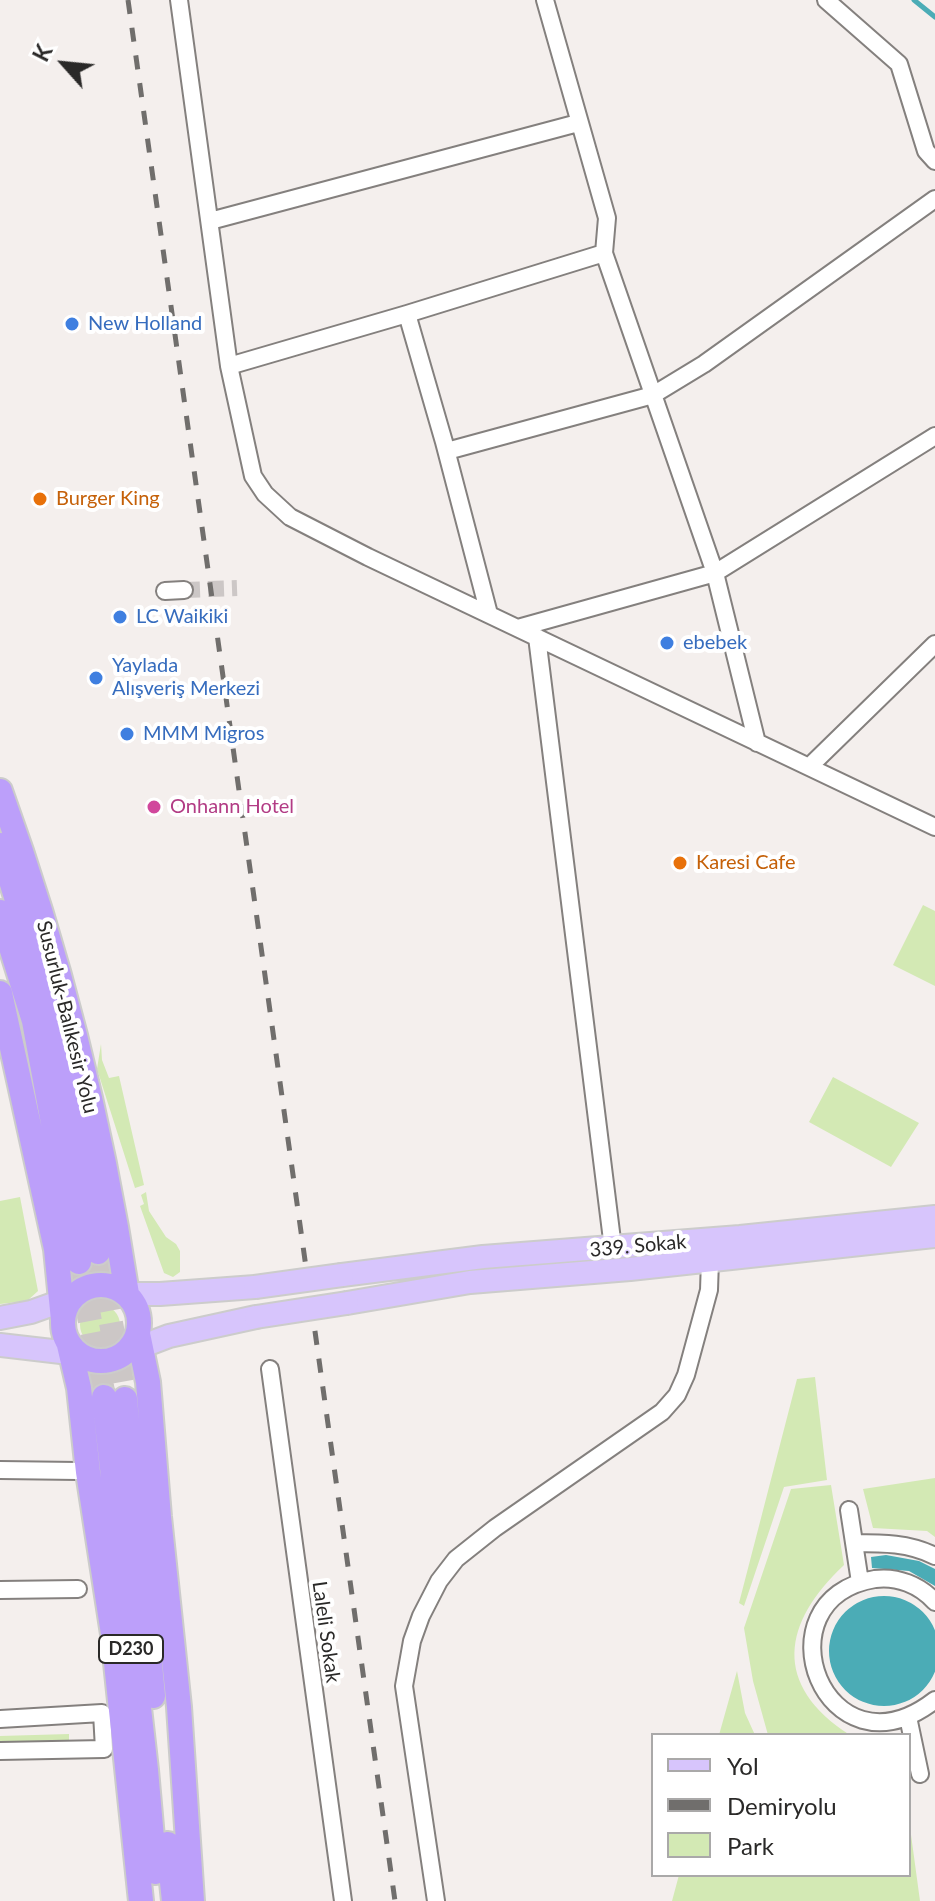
<!DOCTYPE html>
<html>
<head>
<meta charset="utf-8">
<style>
	body { margin:0 }
	#map { position:relative; width:935px; height:1901px; overflow:hidden; background:#f4efed; font-family:Lato,sans-serif }
	canvas { display:block }
	.legend { position:absolute; left:651px; top:1733px; width:260px; height:144px; box-sizing:border-box; background:#fff; border:2px solid #aaa9a9; margin:0; padding:10px 14px; list-style:none; font-size:24px; color:#2a2928 }
	.legend li { display:flex; align-items:center; gap:16px; height:40px }
	.legend b { width:40px; border:2px solid #aaa9a9 }
	.north { position:absolute; left:24px; top:24px; width:80px; height:80px; -webkit-text-stroke:6px #fff; paint-order:stroke; rotate:297deg; font-size:22px; font-weight:700; line-height:32px; text-align:center; color:#2a2928 }
	.north::after { content:''; display:block; margin:auto; width:28px; height:36px; background:#2a2928; clip-path:polygon(50% 0,100% 100%,50% 72%,0 100%) }
</style>
</head>
<body>
<div id="map">
<canvas width="935" height="1901"></canvas>
<ul class="legend">
<li><b style="height:10px;background:#d7c5fc"></b>Yol</li>
<li><b style="height:10px;background:#706e6c"></b>Demiryolu</li>
<li><b style="height:22px;background:#d3e9b4"></b>Park</li>
</ul>
<div class="north">K</div>
</div>
<script>
const context = document.querySelector('canvas').getContext('2d');
context.lineJoin = 'round';
function fill(path, color) { context.fillStyle = color; context.fill(path, 'evenodd'); }
function trace(path, color, width, dash) { context.strokeStyle = color; context.lineWidth = width; context.lineCap = dash ? 'butt' : 'round'; context.setLineDash(dash || []); context.stroke(path); }
function drawText(font, color, halo, rows, align = 'center') {
  context.font = font + ' Lato,sans-serif'; context.lineWidth = 8; context.setLineDash([]); context.textBaseline = 'middle'; context.strokeStyle = halo; context.fillStyle = color; for (const [text, x, y, turn = 0] of rows) {
    context.save(); context.translate(x, y); context.rotate((+turn || 0) * Math.PI / 180); context.textAlign = isNaN(turn) ? turn : align; if (halo) context.strokeText(text, 0, 0); context.fillText(text, 0, 0); context.restore();
  }
}
fill(new Path2D(`
	M 923,905 L 935,911 L 935,986 L 893,965 Z
	M 101,1044 L 102,1060 L 109,1078 L 119,1076 L 144,1185 L 135,1188 L 97,1069 Z
	M 833,1077 L 919,1123 L 891,1167 L 809,1122 Z
	M 146,1192 L 149,1211 L 166,1237 L 176,1244 L 180,1251 L 180,1272 L 173,1277 L 164,1273 L 140,1206 L 144,1204 L 141,1195 Z
	M 20,1197 L 38,1291 L 27,1301 L 0,1304 L 0,1201 Z
	M80 1325a20 20 0 1 1 40 0a20 20 0 1 1-40 0Z
	M 815,1377 L 827,1480 L 784,1487 L 744,1606 L 739,1603 L 797,1379 Z
	M 935,1478 L 935,1537 L 927,1531 L 873,1528 L 863,1489 Z
	M 831,1485 L 844,1565 C 782,1623 772,1685 850,1735 L 768,1735 L 753,1681 L 744,1628 L 791,1489 Z
	M 737,1671 L 745,1713 L 755,1735 L 719,1735 Z
	M 69,1734 L 69,1741 L 0,1743 L 0,1736 Z
	M 909,1820 L 920,1901 L 672,1901 L 679,1875 L 909,1875 Z`), '#d3e9b4');
fill(new Path2D(`
	M 886,1555 L 919,1561 L 935,1569 L 935,1586 L 909,1571 L 872,1568 L 871,1557 Z
	M829 1651a55 55 0 1 1 110 0a55 55 0 1 1-110 0Z`), '#4bacb6');
trace(new Path2D(`
	M 914,0 L 935,17`), '#4bacb6', 5);
trace(new Path2D(`
	M 184,590 L 237,588`), '#ccc7c6', 16, [16, 8]);
trace(new Path2D(`
	M 98,1252 L 125,1399
	M 79,1262 L 104,1397`), '#ccc7c6', 24, [24, 12]);
const minor = new Path2D(`
	M 179,0 L 229,366 L 253,476 L 265,494 L 290,517 L 368,557 L 935,827
	M 545,0 L 607,218 L 604,253 L 715,573 L 757,743
	M 826,0 L 899,64 L 926,151 L 935,161
	M 210,221 L 578,123
	M 407,314 L 444,442 L 489,614
	M 229,366 L 407,314 L 604,253
	M 447,451 L 653,395 L 704,364 L 935,199
	M 165,591 L 184,590
	M 518,628 L 715,573 L 935,436
	M 537,637 L 613,1248
	M 810,766 L 935,644
	M 270,1369 L 343,1901
	M 0,1470 L 78,1471
	M 849,1510 L 860,1582
	M 854,1543 C 883,1543 909,1543 935,1556
	M 0,1590 L 78,1589
	M 935,1602 C 920,1585 897,1576 875,1579 C 755,1599 825,1785 935,1700
	M 908,1717 L 920,1774
	M 0,1719 L 102,1713 L 104,1749 L 0,1751
	M 436,1901 L 404,1686 L 412,1641 L 421,1616 L 439,1581 L 456,1559 L 495,1528 L 662,1412 L 677,1395 L 686,1375 L 709,1290 L 710,1260`);
const major = new Path2D(`
	M 342,1275 L 483,1257 L 740,1237 L 935,1217
	M 127,1294 L 160,1294 L 255,1287
	M 347,1303 L 470,1282 L 630,1269 L 935,1236
	M 0,1318 L 31,1312 L 73,1297
	M 0,1345 L 78,1354
	M 127,1352 L 169,1336 L 256,1317`);
const highway = new Path2D(`
	M 0,791 C 59,953 101,1123 127,1294
	M 0,845 L 50,1007 L 98,1252
	M 0,912 L 34,1021 L 79,1262
	M 0,993 L 56,1249 L 63,1320
	M63 1323a38 38 0 1 1 76 0a38 38 0 1 1-76 0Z
	M 138,1334 L 148,1382 L 159,1517 L 179,1707 L 192,1901
	M 69,1345 L 79,1388 L 88,1472 L 113,1634 L 141,1901
	M 104,1397 L 146,1770 L 155,1872
	M 125,1399 L 153,1696
	M 168,1844 L 174,1901`);
trace(minor, '#84807e', 20);
trace(major, '#cccccb', 26);
trace(highway, '#cccccb', 28);
trace(minor, '#fff', 16);
trace(major, '#d7c5fc', 22);
trace(highway, '#bc9ffa', 24);
trace(new Path2D(`
	M 128,0 L 395,1901`), '#706e6c', 5, [14, 14]);
const majorBridge = new Path2D(`
	M 255,1287 L 342,1275
	M 256,1317 L 347,1303`);
trace(majorBridge, '#cccccb', 26, []);
trace(majorBridge, '#d7c5fc', 22);
for (const [x, y, r, color] of [
	[72,324,8,"#3f7fe0"],
	[40,499,8,"#e8710a"],
	[120,617,8,"#3f7fe0"],
	[667,643,8,"#3f7fe0"],
	[96,678,8,"#3f7fe0"],
	[127,734,8,"#3f7fe0"],
	[154,807,8,"#d1479c"],
	[680,863,8,"#e8710a"]
]) { const dot = new Path2D(); dot.arc(x, y, r, 0, 2 * Math.PI); context.fillStyle = color; context.fill(dot); trace(dot, '#fff', 3); }
for (const [x, y, w] of [
	[131,1649,64]
]) { const box = new Path2D(); box.roundRect(x - w / 2, y - 14, w, 28, 6); context.fillStyle = '#fff'; context.fill(box); trace(box, '#2a2928', 2); }
drawText('bold 18px', '#2a2928', null, [
	["D230",131,1649]
]);
drawText('20px', '#366cbe', '#fff', [
	["New Holland",88,324],
	["LC Waikiki",136,617],
	["ebebek",683,643],
	["Yaylada",112,666],
	["Alışveriş Merkezi",112,689],
	["MMM Migros",143,734]
], 'left');
drawText('20px', '#c56008', '#fff', [
	["Burger King",56,499],
	["Karesi Cafe",696,863]
], 'left');
drawText('20px', '#b23c85', '#fff', [
	["Onhann Hotel",170,807]
], 'left');
drawText('20px', '#2a2928', '#fff', [
	["Susurluk-Balıkesir Yolu",67,1017,76],
	["339. Sokak",638,1246,-5],
	["Laleli Sokak",326,1632,82]
]);
</script>
</body>
</html>
